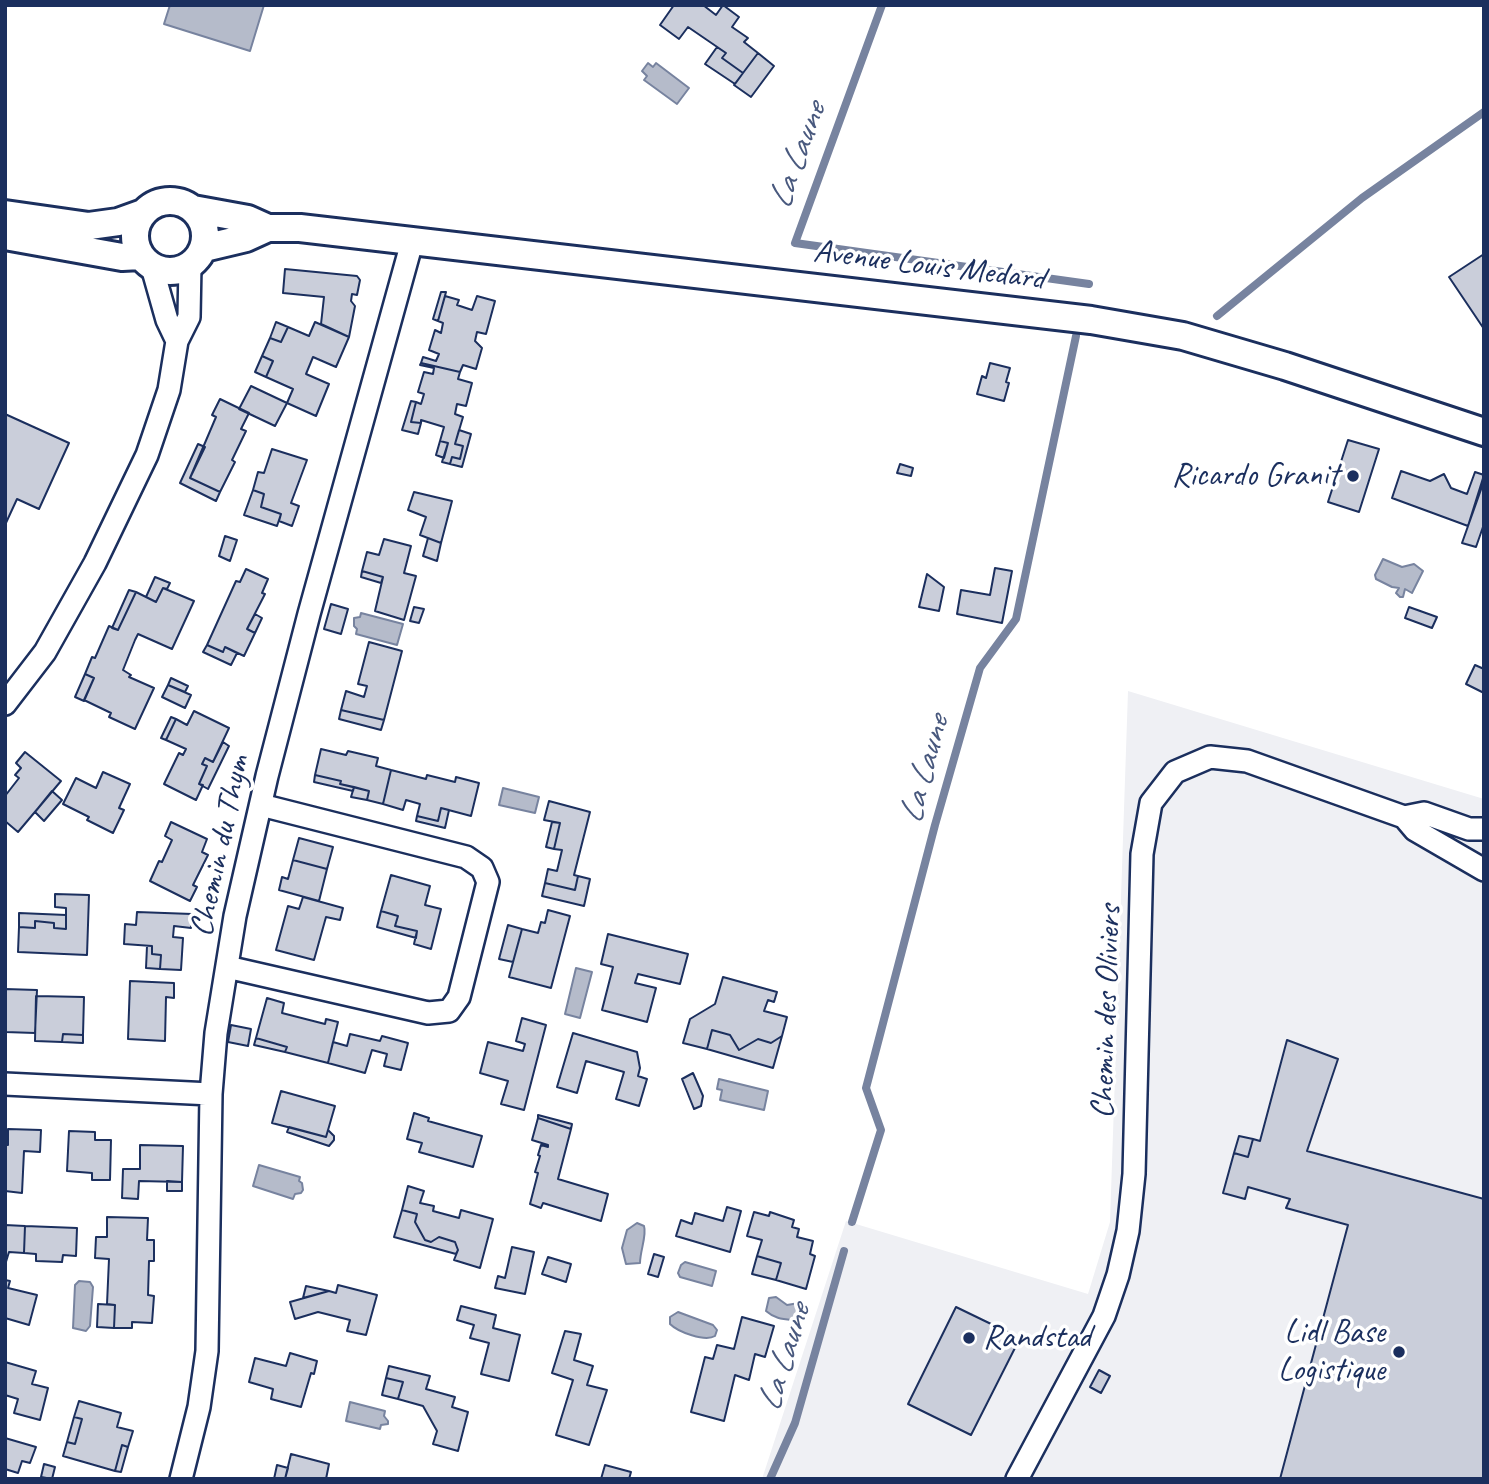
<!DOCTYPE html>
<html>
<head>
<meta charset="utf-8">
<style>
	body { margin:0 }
	#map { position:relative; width:1489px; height:1484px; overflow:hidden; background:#fff; font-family:Caveat,sans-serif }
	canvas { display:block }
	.frame { position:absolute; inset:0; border:7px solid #1b2f5e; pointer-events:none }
</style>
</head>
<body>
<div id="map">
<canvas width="1489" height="1484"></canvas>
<div class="frame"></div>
</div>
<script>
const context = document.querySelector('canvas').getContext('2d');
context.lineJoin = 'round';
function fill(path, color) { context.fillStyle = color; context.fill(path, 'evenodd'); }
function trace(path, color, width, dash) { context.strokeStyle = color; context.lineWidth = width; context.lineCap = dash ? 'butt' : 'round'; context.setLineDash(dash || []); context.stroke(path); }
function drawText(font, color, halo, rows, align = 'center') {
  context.font = font + ' Caveat,sans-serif'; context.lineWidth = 7; context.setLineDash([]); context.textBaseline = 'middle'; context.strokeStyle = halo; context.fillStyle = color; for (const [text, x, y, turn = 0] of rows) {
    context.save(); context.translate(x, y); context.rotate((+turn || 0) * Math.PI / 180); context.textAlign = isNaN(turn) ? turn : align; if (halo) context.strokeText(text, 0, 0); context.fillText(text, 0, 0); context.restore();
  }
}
fill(new Path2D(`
	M 1128,691 L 1484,799 L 1484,1479 L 762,1479 L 846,1221 L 1088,1294 L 1110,1222 Z`), '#eff0f4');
const water = new Path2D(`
	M 170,5 L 264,5 L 250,51 L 164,24 Z
	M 648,63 L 653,67 L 656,63 L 689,88 L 677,104 L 644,80 L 647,76 L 642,71 Z
	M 1383,559 L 1402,567 L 1414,564 L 1423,571 L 1412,593 L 1405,589 L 1403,597 L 1400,597 L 1396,593 L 1399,588 L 1392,587 L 1376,579 L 1375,575 Z
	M 361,613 L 403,624 L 397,645 L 356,634 L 357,629 L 354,626 L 354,618 L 360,617 Z
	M 503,788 L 539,797 L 535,813 L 499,805 Z
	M 576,968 L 592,972 L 580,1018 L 565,1014 Z
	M 719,1079 L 768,1091 L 764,1110 L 720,1100 L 722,1090 L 717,1089 Z
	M 259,1165 L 300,1177 L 299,1181 L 302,1183 L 303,1190 L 301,1193 L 295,1194 L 293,1199 L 253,1186 Z
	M 637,1223 L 644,1226 C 647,1235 640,1251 640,1263 L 626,1264 L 622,1248 L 627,1230 Z
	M 685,1262 L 716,1271 L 712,1286 L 680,1277 L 678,1273 L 681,1265 Z
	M 79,1281 L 90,1282 L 93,1287 L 90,1326 L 86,1331 L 73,1328 L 75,1285 Z
	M 776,1297 L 787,1305 L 799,1303 L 802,1305 L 803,1310 L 792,1320 C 781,1319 774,1318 766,1311 L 769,1298 Z
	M 678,1312 L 713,1325 L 717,1330 L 715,1336 C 705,1342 678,1332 670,1324 L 670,1317 Z
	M 350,1402 L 385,1411 L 384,1416 L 388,1421 L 388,1424 L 381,1425 L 380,1429 L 346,1421 Z`);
fill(water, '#b5bbca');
trace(water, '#77839f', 2);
trace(new Path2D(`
	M 882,5 L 795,243 L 1089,284
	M 1217,316 L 1362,198 L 1484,112
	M 852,1222 L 881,1130 L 866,1088 L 935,825 L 980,668 L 1016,619 L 1076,336
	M 770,1479 L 795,1423 L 844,1251`), '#77839f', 8);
const building = new Path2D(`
	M 674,5 L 703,5 L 716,15 L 723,5 L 739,17 L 732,27 L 748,38 L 744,42 L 758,53 L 743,73 L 722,58 L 726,53 L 688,27 L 679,39 L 660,25 Z
	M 717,47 L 726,53 L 722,58 L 743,73 L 735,84 L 705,64 Z
	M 758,53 L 774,66 L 751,97 L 734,85 Z
	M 1484,254 L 1484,329 L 1449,277 Z
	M 285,269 L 357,276 L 360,280 L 357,295 L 352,294 L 351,301 L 355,306 L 349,337 L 321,324 L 324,297 L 283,293 Z
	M 441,292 L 446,292 L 438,321 L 433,319 Z
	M 445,296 L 459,300 L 457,305 L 472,310 L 477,296 L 495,301 L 486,334 L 477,332 L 475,341 L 482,348 L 476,369 L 463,365 L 460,372 L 421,363 L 423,357 L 436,361 L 439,354 L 429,350 L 435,330 L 441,333 L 443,323 L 438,321 Z
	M 276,322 L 288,327 L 281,342 L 270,338 Z
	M 315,322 L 349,337 L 336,367 L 313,357 L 306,374 L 329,384 L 316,416 L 287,403 L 293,389 L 266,377 L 273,361 L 262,356 L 270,338 L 281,342 L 288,327 L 309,336 Z
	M 262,356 L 273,361 L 266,377 L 255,372 Z
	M 421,363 L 460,372 L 458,379 L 472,383 L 466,406 L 457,404 L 455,414 L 463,417 L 455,444 L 463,446 L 460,459 L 452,457 L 450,464 L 442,462 L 448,443 L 440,441 L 444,427 L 421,420 L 421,423 L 411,422 L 416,402 L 421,404 L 424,394 L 418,392 L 424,372 L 433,374 L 434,368 L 420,365 Z
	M 990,363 L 1010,368 L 1006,382 L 1009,383 L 1004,401 L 977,394 L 982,376 L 986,378 Z
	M 251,386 L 287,403 L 275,426 L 239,409 Z
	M 220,399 L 249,413 L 241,429 L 246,431 L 232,460 L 235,462 L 220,492 L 190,478 L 216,417 L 212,415 Z
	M 411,401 L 416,402 L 411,422 L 421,423 L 418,434 L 402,430 Z
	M 5,414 L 69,443 L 39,509 L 17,499 L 5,525 Z
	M 459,430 L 471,434 L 462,467 L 450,464 L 452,457 L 460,459 L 463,446 L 455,444 Z
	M 1348,440 L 1379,449 L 1359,512 L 1328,502 Z
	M 440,441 L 448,443 L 444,458 L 436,455 Z
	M 198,444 L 205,447 L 190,478 L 220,492 L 216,501 L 180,483 Z
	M 272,449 L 307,460 L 291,503 L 299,506 L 292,526 L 279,521 L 281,514 L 261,507 L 264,494 L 253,490 L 258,472 L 264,473 Z
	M 900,464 L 913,468 L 911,476 L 897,473 Z
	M 1401,471 L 1430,481 L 1444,474 L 1451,488 L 1467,494 L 1475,472 L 1484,475 L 1468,526 L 1392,498 Z
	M 1484,481 L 1484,524 L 1476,547 L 1462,543 Z
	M 253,490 L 264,494 L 261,507 L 281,514 L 277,526 L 244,515 Z
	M 414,492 L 452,501 L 441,543 L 420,535 L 426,517 L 408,510 Z
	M 225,536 L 237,540 L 230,561 L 219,556 Z
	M 428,538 L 441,543 L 437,561 L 423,556 Z
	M 384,539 L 411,546 L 404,573 L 416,576 L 404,620 L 375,611 L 383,577 L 362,571 L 367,552 L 379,555 Z
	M 995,568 L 1012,571 L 1002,623 L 957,614 L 961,590 L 990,595 Z
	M 246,569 L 268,579 L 262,593 L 265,594 L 247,629 L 255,633 L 244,656 L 225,647 L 223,652 L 207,645 L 236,581 L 240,582 Z
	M 362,571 L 383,577 L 381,583 L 361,577 Z
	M 927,574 L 944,587 L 939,611 L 919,607 Z
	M 155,577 L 170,583 L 167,589 L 163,588 L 156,602 L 146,597 Z
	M 163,588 L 194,601 L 172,649 L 138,634 L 135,640 L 123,670 L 131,675 L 129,677 L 154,688 L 135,729 L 109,717 L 111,713 L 84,700 L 94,678 L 85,674 L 92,657 L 95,658 L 109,626 L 118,630 L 136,592 L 156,602 Z
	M 129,590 L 136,592 L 118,630 L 112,628 Z
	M 331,604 L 348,609 L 341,634 L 324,629 Z
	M 414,607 L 424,609 L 419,623 L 410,621 Z
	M 1409,607 L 1437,617 L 1432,628 L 1405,618 Z
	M 255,614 L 262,618 L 255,633 L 247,629 Z
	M 369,642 L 402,651 L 384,720 L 341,710 L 346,691 L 364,697 L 367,686 L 358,684 Z
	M 207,645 L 223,652 L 225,647 L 237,653 L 231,665 L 203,652 Z
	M 1475,665 L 1484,669 L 1484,693 L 1466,684 Z
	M 85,674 L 94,678 L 84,701 L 75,697 Z
	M 171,678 L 188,686 L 185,692 L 168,685 Z
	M 168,685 L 191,695 L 185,708 L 162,697 Z
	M 341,710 L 384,720 L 381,730 L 339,719 Z
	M 194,711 L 229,728 L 213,762 L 205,758 L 202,764 L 207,766 L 199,784 L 203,785 L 196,800 L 164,784 L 179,753 L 183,755 L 186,749 L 166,740 L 176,719 L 187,725 Z
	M 171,717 L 176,719 L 166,740 L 161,738 Z
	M 223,742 L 229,746 L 208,789 L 199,784 L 207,766 L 202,764 L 205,758 L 213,762 Z
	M 321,749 L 346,755 L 348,751 L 378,758 L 376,766 L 391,770 L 383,804 L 367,800 L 369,791 L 340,784 L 341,781 L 315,775 Z
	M 25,752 L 61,781 L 18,832 L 5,821 L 5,796 L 19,778 L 15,775 L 21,768 L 16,763 Z
	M 391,770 L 426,779 L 427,775 L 455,782 L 456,777 L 479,783 L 471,816 L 441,808 L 438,821 L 417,816 L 420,804 L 406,800 L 403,810 L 383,804 Z
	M 103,772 L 130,784 L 119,808 L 124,810 L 113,833 L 87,820 L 89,817 L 63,804 L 76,778 L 96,788 Z
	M 315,775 L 341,781 L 340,784 L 354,787 L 353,791 L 314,782 Z
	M 354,787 L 369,791 L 367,800 L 351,797 Z
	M 52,791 L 62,800 L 44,821 L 35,812 Z
	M 549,801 L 590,812 L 574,875 L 578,876 L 575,890 L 545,883 L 548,869 L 557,871 L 562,850 L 554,849 L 560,823 L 544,820 Z
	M 441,808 L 449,810 L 445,828 L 416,821 L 417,816 L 438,821 Z
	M 171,822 L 207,839 L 202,852 L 208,855 L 193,885 L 197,887 L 190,901 L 150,881 L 159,861 L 162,862 L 172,840 L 165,836 Z
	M 552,822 L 560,823 L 554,849 L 546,847 Z
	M 299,838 L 333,847 L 327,869 L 293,860 Z
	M 293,860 L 327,869 L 319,901 L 279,890 L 282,877 L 288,879 Z
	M 391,875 L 430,886 L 425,905 L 441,909 L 431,949 L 414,944 L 417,931 L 395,926 L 398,916 L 381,911 Z
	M 578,876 L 590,879 L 584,906 L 542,896 L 545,883 L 575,890 Z
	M 55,894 L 89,895 L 87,955 L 18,952 L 19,927 L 35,928 L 35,921 L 54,923 L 54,928 L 66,929 L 66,908 L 55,907 Z
	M 303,897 L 343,908 L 340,920 L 326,917 L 314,960 L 276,950 L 288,906 L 299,909 Z
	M 548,910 L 570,916 L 551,988 L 509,977 L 522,929 L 538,933 L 541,922 L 545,923 Z
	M 381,911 L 398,916 L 395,926 L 417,931 L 416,938 L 377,927 Z
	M 137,912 L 192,914 L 191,928 L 174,926 L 173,937 L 183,938 L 181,970 L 160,969 L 161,955 L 152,954 L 152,946 L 124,944 L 125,924 L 136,925 Z
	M 19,913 L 66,915 L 66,929 L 54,928 L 54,923 L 35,921 L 35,928 L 19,927 Z
	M 508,925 L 522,929 L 513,962 L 499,959 Z
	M 608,934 L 688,954 L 680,984 L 638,974 L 635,983 L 656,988 L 647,1022 L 602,1010 L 613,967 L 601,964 Z
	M 147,946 L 152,946 L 152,954 L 161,955 L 160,969 L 146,968 Z
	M 723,977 L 777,992 L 774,1002 L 768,1000 L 764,1011 L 787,1017 L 782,1036 L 771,1043 L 758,1039 L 739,1050 L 730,1035 L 712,1030 L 707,1049 L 683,1043 L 690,1019 L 715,1004 Z
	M 130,981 L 174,983 L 174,998 L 166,997 L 165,1041 L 128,1039 Z
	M 5,989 L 37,990 L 35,1033 L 5,1032 Z
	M 36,996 L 84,997 L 83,1035 L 63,1034 L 62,1042 L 35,1041 Z
	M 267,998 L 284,1003 L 282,1013 L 325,1024 L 326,1019 L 338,1022 L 328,1063 L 285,1052 L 287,1047 L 256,1038 Z
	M 522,1018 L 546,1025 L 524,1110 L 501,1104 L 508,1081 L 480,1073 L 488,1042 L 523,1051 L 525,1044 L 516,1041 Z
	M 231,1025 L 251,1029 L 248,1046 L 228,1042 Z
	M 712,1030 L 730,1035 L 739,1050 L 758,1039 L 771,1043 L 782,1036 L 773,1068 L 707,1049 Z
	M 573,1033 L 637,1052 L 640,1068 L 638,1076 L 647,1079 L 639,1106 L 616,1099 L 624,1072 L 586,1061 L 577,1093 L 557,1087 Z
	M 63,1034 L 83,1035 L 83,1043 L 62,1042 Z
	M 350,1034 L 380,1041 L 382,1036 L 408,1043 L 401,1070 L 384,1066 L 387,1054 L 372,1050 L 365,1073 L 328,1063 L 333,1042 L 347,1046 Z
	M 256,1038 L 287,1047 L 285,1052 L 254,1045 Z
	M 1287,1040 L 1338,1059 L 1307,1151 L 1484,1199 L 1484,1479 L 1280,1479 L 1348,1225 L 1286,1208 L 1290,1199 L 1248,1187 L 1245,1199 L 1223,1193 L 1234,1153 L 1248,1157 L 1253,1139 L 1260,1141 Z
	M 693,1073 L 703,1096 L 701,1106 L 694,1109 L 682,1079 Z
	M 281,1091 L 335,1106 L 326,1137 L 272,1123 Z
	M 414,1113 L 429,1118 L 428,1121 L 482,1136 L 473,1167 L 419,1152 L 422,1143 L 407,1139 Z
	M 538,1115 L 572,1124 L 571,1129 L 538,1118 Z
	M 538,1118 L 571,1129 L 558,1179 L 608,1194 L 601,1221 L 543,1203 L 541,1208 L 530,1204 L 538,1173 L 535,1172 L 540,1156 L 538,1155 L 541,1145 L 548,1147 L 548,1145 L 532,1140 Z
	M 289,1127 L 326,1137 L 328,1130 L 334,1136 L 334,1140 L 329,1146 L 287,1132 Z
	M 8,1129 L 41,1130 L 40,1152 L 24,1151 L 22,1193 L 5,1191 L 5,1145 L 8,1145 Z
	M 69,1131 L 95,1132 L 95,1140 L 111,1140 L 110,1180 L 92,1180 L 92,1173 L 67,1171 Z
	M 1239,1136 L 1253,1139 L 1248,1157 L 1234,1153 Z
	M 140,1145 L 183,1146 L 182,1182 L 139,1181 L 138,1199 L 122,1198 L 123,1169 L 140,1169 Z
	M 167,1181 L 182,1182 L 182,1191 L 167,1191 Z
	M 408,1186 L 424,1191 L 420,1203 L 434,1206 L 433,1211 L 459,1218 L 461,1210 L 493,1219 L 480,1268 L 454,1260 L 458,1250 L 455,1242 L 439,1237 L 431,1242 L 425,1240 L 415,1222 L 417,1214 L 402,1210 Z
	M 727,1207 L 741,1211 L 730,1252 L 676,1236 L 681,1220 L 692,1224 L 695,1213 L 723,1221 Z
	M 402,1210 L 417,1214 L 415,1222 L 425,1240 L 431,1242 L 439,1237 L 455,1242 L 458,1250 L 456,1254 L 394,1237 Z
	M 754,1212 L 769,1216 L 770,1212 L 794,1220 L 792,1227 L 799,1229 L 797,1237 L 813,1241 L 810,1254 L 815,1256 L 806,1289 L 776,1280 L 781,1263 L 757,1256 L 762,1240 L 747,1236 Z
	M 107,1217 L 148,1218 L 147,1240 L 154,1240 L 154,1261 L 149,1261 L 148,1295 L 154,1296 L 152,1323 L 132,1322 L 132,1328 L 114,1328 L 115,1305 L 107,1304 L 109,1259 L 95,1258 L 96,1237 L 107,1237 Z
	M 5,1225 L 25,1226 L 24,1253 L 9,1252 L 5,1265 Z
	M 25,1226 L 77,1228 L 76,1256 L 63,1255 L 62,1262 L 36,1261 L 36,1254 L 24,1253 Z
	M 512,1247 L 534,1252 L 525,1294 L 495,1288 L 498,1276 L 505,1278 Z
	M 654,1254 L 664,1257 L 658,1277 L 648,1274 Z
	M 757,1256 L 781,1263 L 776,1280 L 752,1274 Z
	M 548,1257 L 571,1264 L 566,1282 L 542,1274 Z
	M 5,1280 L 10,1281 L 8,1288 L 37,1295 L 29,1325 L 5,1318 Z
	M 338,1285 L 377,1295 L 366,1335 L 347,1331 L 350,1320 L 318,1312 L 295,1319 L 290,1302 L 329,1291 L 336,1293 Z
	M 306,1286 L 329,1291 L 303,1298 Z
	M 98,1304 L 115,1305 L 114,1328 L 97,1327 Z
	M 461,1306 L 496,1315 L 493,1328 L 520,1335 L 509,1381 L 481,1374 L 489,1343 L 470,1338 L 474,1325 L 457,1320 Z
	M 956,1307 L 1020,1338 L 971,1435 L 908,1404 Z
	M 742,1317 L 774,1326 L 765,1357 L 755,1354 L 749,1380 L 735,1375 L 724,1421 L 691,1412 L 705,1357 L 713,1359 L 717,1345 L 734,1349 Z
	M 565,1331 L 581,1334 L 574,1360 L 593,1366 L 587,1385 L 607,1390 L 589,1445 L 556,1435 L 573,1380 L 552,1373 Z
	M 290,1353 L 317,1361 L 314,1374 L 311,1373 L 301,1407 L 271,1399 L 273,1389 L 249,1382 L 255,1358 L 286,1366 Z
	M 5,1362 L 36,1371 L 32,1384 L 48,1388 L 40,1420 L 14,1413 L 18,1399 L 5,1395 Z
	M 389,1366 L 430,1376 L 426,1389 L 455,1397 L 452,1407 L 468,1412 L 458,1451 L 433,1444 L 437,1431 L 423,1406 L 398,1399 L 403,1382 L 386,1378 Z
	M 1099,1370 L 1110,1376 L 1101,1393 L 1090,1387 Z
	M 386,1378 L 403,1382 L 398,1399 L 382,1395 Z
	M 79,1401 L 121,1413 L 117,1427 L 133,1431 L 128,1447 L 122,1445 L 115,1471 L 63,1456 L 67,1442 L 75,1444 L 82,1419 L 74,1417 Z
	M 74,1417 L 82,1419 L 75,1444 L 67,1442 Z
	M 5,1438 L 36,1447 L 30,1463 L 22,1461 L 18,1473 L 5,1469 Z
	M 122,1445 L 128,1447 L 121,1472 L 115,1471 Z
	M 291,1454 L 329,1464 L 326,1479 L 285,1479 Z
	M 44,1464 L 55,1467 L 52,1479 L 41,1477 Z
	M 277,1465 L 288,1468 L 285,1479 L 274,1479 Z
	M 605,1465 L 631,1472 L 629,1479 L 601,1479 Z`);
fill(building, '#caceda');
trace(building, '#1b2f5e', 2);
const minor = new Path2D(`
	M 152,267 L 167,320 L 177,341
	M 5,704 L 45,652 L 95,563 L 147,455 L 169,390 L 177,341 L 189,317 L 190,265
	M 1404,817 L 1424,813 L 1469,829 L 1484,829
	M 227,967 L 428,1013 L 449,1011 L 459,997 L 488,882 L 482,868 L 466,857 L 261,805
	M 5,1084 L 211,1094
	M 181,1479 L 199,1407 L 207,1351 L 211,1094 L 216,1033 L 235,916 L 267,776 L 309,614 L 412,242
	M 1017,1479 L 1104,1316 L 1118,1275 L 1128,1231 L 1134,1174 L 1142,854 L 1151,803 L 1175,772 L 1210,757 L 1247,761 L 1404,817 L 1415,830 L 1484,870`);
const tertiary = new Path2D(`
	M135 236a35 35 0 1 1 70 0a35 35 0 1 1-70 0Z
	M 193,209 L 248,219 L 268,228 L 300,228 L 1091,320 L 1183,336 L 1285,366 L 1484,432
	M 5,214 L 89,226 L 118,222 L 143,213
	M 5,236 L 122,257 L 141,256
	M 204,248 L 246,238 L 268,228`);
trace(minor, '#1b2f5e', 26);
trace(tertiary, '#1b2f5e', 32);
trace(minor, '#fff', 21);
trace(tertiary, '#fff', 26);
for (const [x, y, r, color] of [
	[1353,476,7,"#1b2f5e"],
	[969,1338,7,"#1b2f5e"],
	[1399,1352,7,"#1b2f5e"]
]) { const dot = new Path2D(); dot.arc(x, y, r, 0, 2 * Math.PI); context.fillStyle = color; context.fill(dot); trace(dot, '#fff', 2.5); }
drawText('33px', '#1b2f5e', '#fff', [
	["Avenue Louis Medard",929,266,7],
	["Chemin du Thym",221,846,-78],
	["Chemin des Oliviers",1107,1012,-88]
]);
drawText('33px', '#1b2f5e', '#fff', [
	["Ricardo Granit",1339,476],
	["Lidl Base",1385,1333],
	["Logistique",1385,1371],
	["Randstad",983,1338,"left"]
], 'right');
drawText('italic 35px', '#49597e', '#fff', [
	["La Laune",798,156,-70],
	["La Laune",925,770,-75],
	["La Laune",785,1358,-73]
]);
</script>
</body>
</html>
